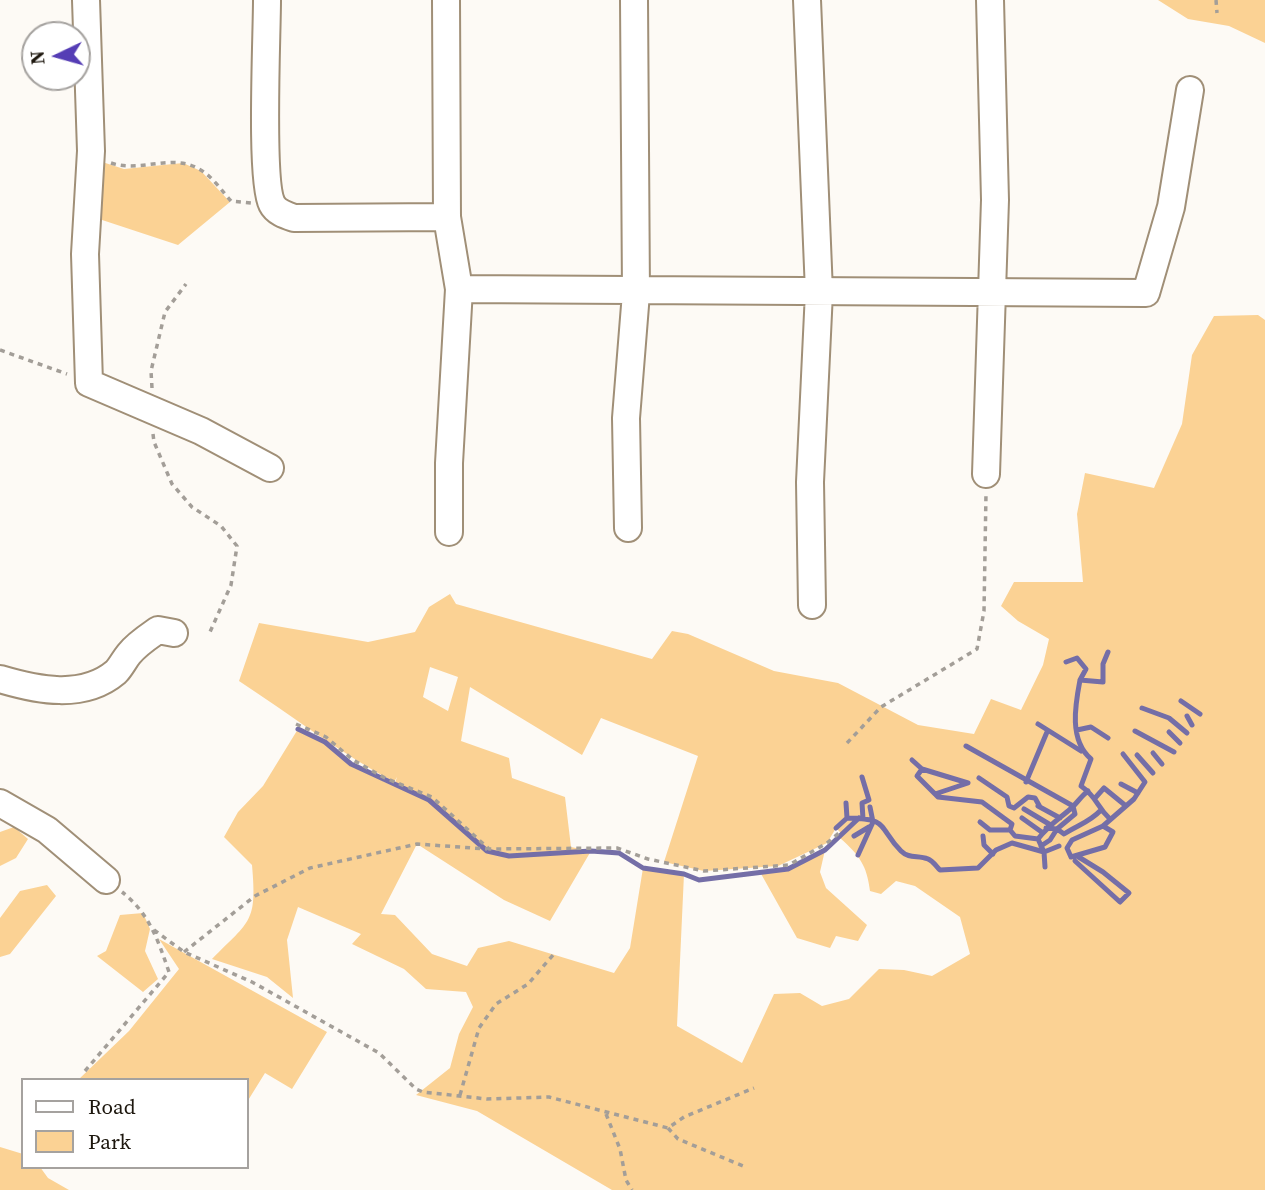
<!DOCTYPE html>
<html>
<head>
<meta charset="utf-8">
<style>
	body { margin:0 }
	#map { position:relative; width:1265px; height:1190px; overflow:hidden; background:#fdfaf5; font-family:"Source Serif 4",serif }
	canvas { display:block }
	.legend { position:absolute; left:21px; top:1078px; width:228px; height:91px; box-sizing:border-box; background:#fff; border:2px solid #a5a29f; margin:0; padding:9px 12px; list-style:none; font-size:21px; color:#1d170e }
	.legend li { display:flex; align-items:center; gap:14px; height:35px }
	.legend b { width:35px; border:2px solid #a5a29f }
	.north { position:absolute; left:21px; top:21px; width:70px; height:70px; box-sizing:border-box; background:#fff; border:2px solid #a5a29f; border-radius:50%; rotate:265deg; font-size:19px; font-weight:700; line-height:28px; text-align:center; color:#1d170e }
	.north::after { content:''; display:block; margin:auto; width:24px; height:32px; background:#553db5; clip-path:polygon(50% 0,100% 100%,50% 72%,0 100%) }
</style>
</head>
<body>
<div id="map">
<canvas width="1265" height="1190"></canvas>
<ul class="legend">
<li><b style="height:9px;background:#fff"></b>Road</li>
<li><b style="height:19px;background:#fbd294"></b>Park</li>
</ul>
<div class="north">N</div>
</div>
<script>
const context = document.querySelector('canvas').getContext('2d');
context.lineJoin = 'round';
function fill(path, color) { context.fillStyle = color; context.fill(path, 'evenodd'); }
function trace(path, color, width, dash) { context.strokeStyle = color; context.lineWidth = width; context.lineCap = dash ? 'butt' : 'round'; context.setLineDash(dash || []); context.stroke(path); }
fill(new Path2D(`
	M 1158,0 L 1265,0 L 1265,43 L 1229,26 L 1188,19 Z
	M 96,160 L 124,169 L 183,163 L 201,171 L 230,202 L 178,245 L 93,217 Z
	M 1258,315 L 1265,320 L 1265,1190 L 612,1190 L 477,1111 L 416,1095 L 450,1068 L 459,1034 L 473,1007 L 466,992 L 426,989 L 404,969 L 352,944 L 361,934 L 298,907 L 287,940 L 293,998 L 267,977 L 212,959 C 251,920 257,922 252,865 L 224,837 L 238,812 L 263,786 L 298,729 C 332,745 358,771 394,786 L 397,777 L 394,782 C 340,753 291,715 239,681 L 259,623 L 368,642 L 415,632 L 429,607 L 450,594 L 456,604 L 652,659 L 672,631 L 688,634 L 774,671 L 838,683 L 918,725 L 974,734 L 991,699 L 1021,710 L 1043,665 L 1049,639 L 1018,621 L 1001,606 L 1014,582 L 1083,582 L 1077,514 L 1085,473 L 1154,488 L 1182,424 L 1192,355 L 1214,316 ZM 430,667 L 458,677 L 448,711 L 423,697 ZM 470,687 L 582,755 L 601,718 L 698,756 L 664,862 L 704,871 L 778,866 L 827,843 L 836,828 L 840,832 L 840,838 C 859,855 867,865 870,891 L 881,894 L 896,881 L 915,886 L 960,917 L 970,954 L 932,976 L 904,970 L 879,969 L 849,999 L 822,1006 L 800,993 L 774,994 L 742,1063 L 677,1026 L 684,874 L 643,868 L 630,948 L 614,973 L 509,941 L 478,948 L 467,966 L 432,954 L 395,915 L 381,914 L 417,844 L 504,900 L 550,921 L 591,851 L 571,847 L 565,797 L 512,778 L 509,758 L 461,741 Z
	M 14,827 L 28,839 L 16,858 L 0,866 L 0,832 Z
	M 825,850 L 820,872 L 826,888 L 867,925 L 858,941 L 836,936 L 830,948 L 797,938 L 760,872 L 788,869 Z
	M 47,885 L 56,896 L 10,954 L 0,957 L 0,918 L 20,891 Z
	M 143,913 L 150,929 L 145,951 L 158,979 L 143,992 L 97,956 L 106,951 L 120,915 Z
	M 159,939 L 327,1032 L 292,1089 L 265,1073 L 247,1102 L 247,1080 L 78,1080 L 129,1031 L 179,969 Z
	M 0,1147 L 23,1154 L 23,1167 L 40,1167 L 48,1178 L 69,1190 L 0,1190 Z`), '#fbd294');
trace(new Path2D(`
	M 1108,652 L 1103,664 L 1103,682 L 1080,680 C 1075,706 1069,740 1091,759 L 1081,786 C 1098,798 1096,806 1110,819
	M 1066,662 L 1077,658 L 1086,669 L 1080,680
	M 1181,701 L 1200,714
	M 1142,708 L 1169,718 L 1187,733
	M 1187,716 L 1192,725
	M 1038,724 L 1081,751
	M 298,729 L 325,742 L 351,764 L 429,800 L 487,851 L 509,856 L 591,851 L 619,853 L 643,868 L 684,874 L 699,880 L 788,869 L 825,850 L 859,818
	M 1077,730 L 1091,727 L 1108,738
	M 1135,731 L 1174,752
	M 1169,732 L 1180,743
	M 966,746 L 1073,806 L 1075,814 L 1057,829 L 1046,828
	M 1153,753 L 1162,764
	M 1137,755 L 1153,773
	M 912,760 L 922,769 L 917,776 L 938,797 L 982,802 L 1012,824 L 1010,830 L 1015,836 L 1038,839
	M 922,769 L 968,783 L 935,794
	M 862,777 L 869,800 L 862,803 L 863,819
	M 979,778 L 1007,797 L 1009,806 L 1014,808 L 1028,797 L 1035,798 L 1040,807
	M 1026,782 L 1047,732
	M 1121,784 L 1138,793
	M 1096,797 L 1104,788 L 1126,806
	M 846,803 L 847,818
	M 1038,806 L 1060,818
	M 1024,809 L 1049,824
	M 1022,818 L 1043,833
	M 980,822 L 990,830 L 1010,830
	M 836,828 L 847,818 C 890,818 878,828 901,851 C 909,859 918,855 928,859 C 932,860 937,867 940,870 L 978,868 L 996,850 L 1012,843 L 1044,852 L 1059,846
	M 854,836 L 869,827
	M 983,836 L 984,845 L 993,854
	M 1041,846 L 1050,840 L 1057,829 L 1064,834 C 1078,825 1090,822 1101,810
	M 858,855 L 873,822 L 870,807
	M 1071,857 L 1105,847 L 1113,832 L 1103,826 L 1134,799 L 1145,782 L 1123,754
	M 1071,857 L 1067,848 L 1072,840 L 1103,826
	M 1075,861 L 1120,902 L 1129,893 L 1103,872 L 1077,856
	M 1045,867 L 1044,852 L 1038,839 C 1048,826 1056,821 1068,811 C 1076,805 1080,797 1088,791`), '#746ea7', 5);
const minor = new Path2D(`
	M 86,0 L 91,151 L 85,254 L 89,383 L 201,431 L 270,468
	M 267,0 C 267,36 260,181 272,204 C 276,212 285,215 294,218 L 447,217
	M 446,0 L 447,217 L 459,289 L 449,463 L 449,532
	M 807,0 L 819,292 L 810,482 L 812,605
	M 459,289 L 1146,293 L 1171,207 L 1190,90
	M 986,474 L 995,200 L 990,0
	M 628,528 L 626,418 L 636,293 L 634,0
	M 0,679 C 37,690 83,700 116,672 C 121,667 124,660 129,654 C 137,644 148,637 158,630 L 174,633
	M 0,803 L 47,830 L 106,880`);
trace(minor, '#a08f77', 30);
trace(new Path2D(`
	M 1216,0 L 1217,13
	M 111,163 C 140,173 172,153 199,169 C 211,175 222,191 231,201 L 251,203
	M 0,350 L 67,374
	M 152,388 L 151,371 L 165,312 L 186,284
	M 153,434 L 154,442 L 172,484 L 192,507 L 221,526 L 237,546 L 231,585 L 210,632
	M 296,724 L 326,737 L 353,760 L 385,778 L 432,797 L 489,849 L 617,848 L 648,859 L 704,871 L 789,865 L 827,843 L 840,832
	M 847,743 L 881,707 L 977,649 L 984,611 L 986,493
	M 154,930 L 184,952 L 252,982 L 379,1053 L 416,1089 L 423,1092 L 487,1099 L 549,1097 L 668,1128 L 684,1117 L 754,1088
	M 184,952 L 255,896 L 310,868 L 417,844 L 487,849
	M 85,1071 L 169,972 C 158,940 149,913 122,892
	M 460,1095 L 479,1028 L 496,1004 L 528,984 L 553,955
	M 606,1114 L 620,1149 L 626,1180 L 632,1190
	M 668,1128 L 678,1139 L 743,1166`), '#a39e98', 3.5, [5, 5]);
trace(minor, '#fff', 26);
</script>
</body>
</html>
